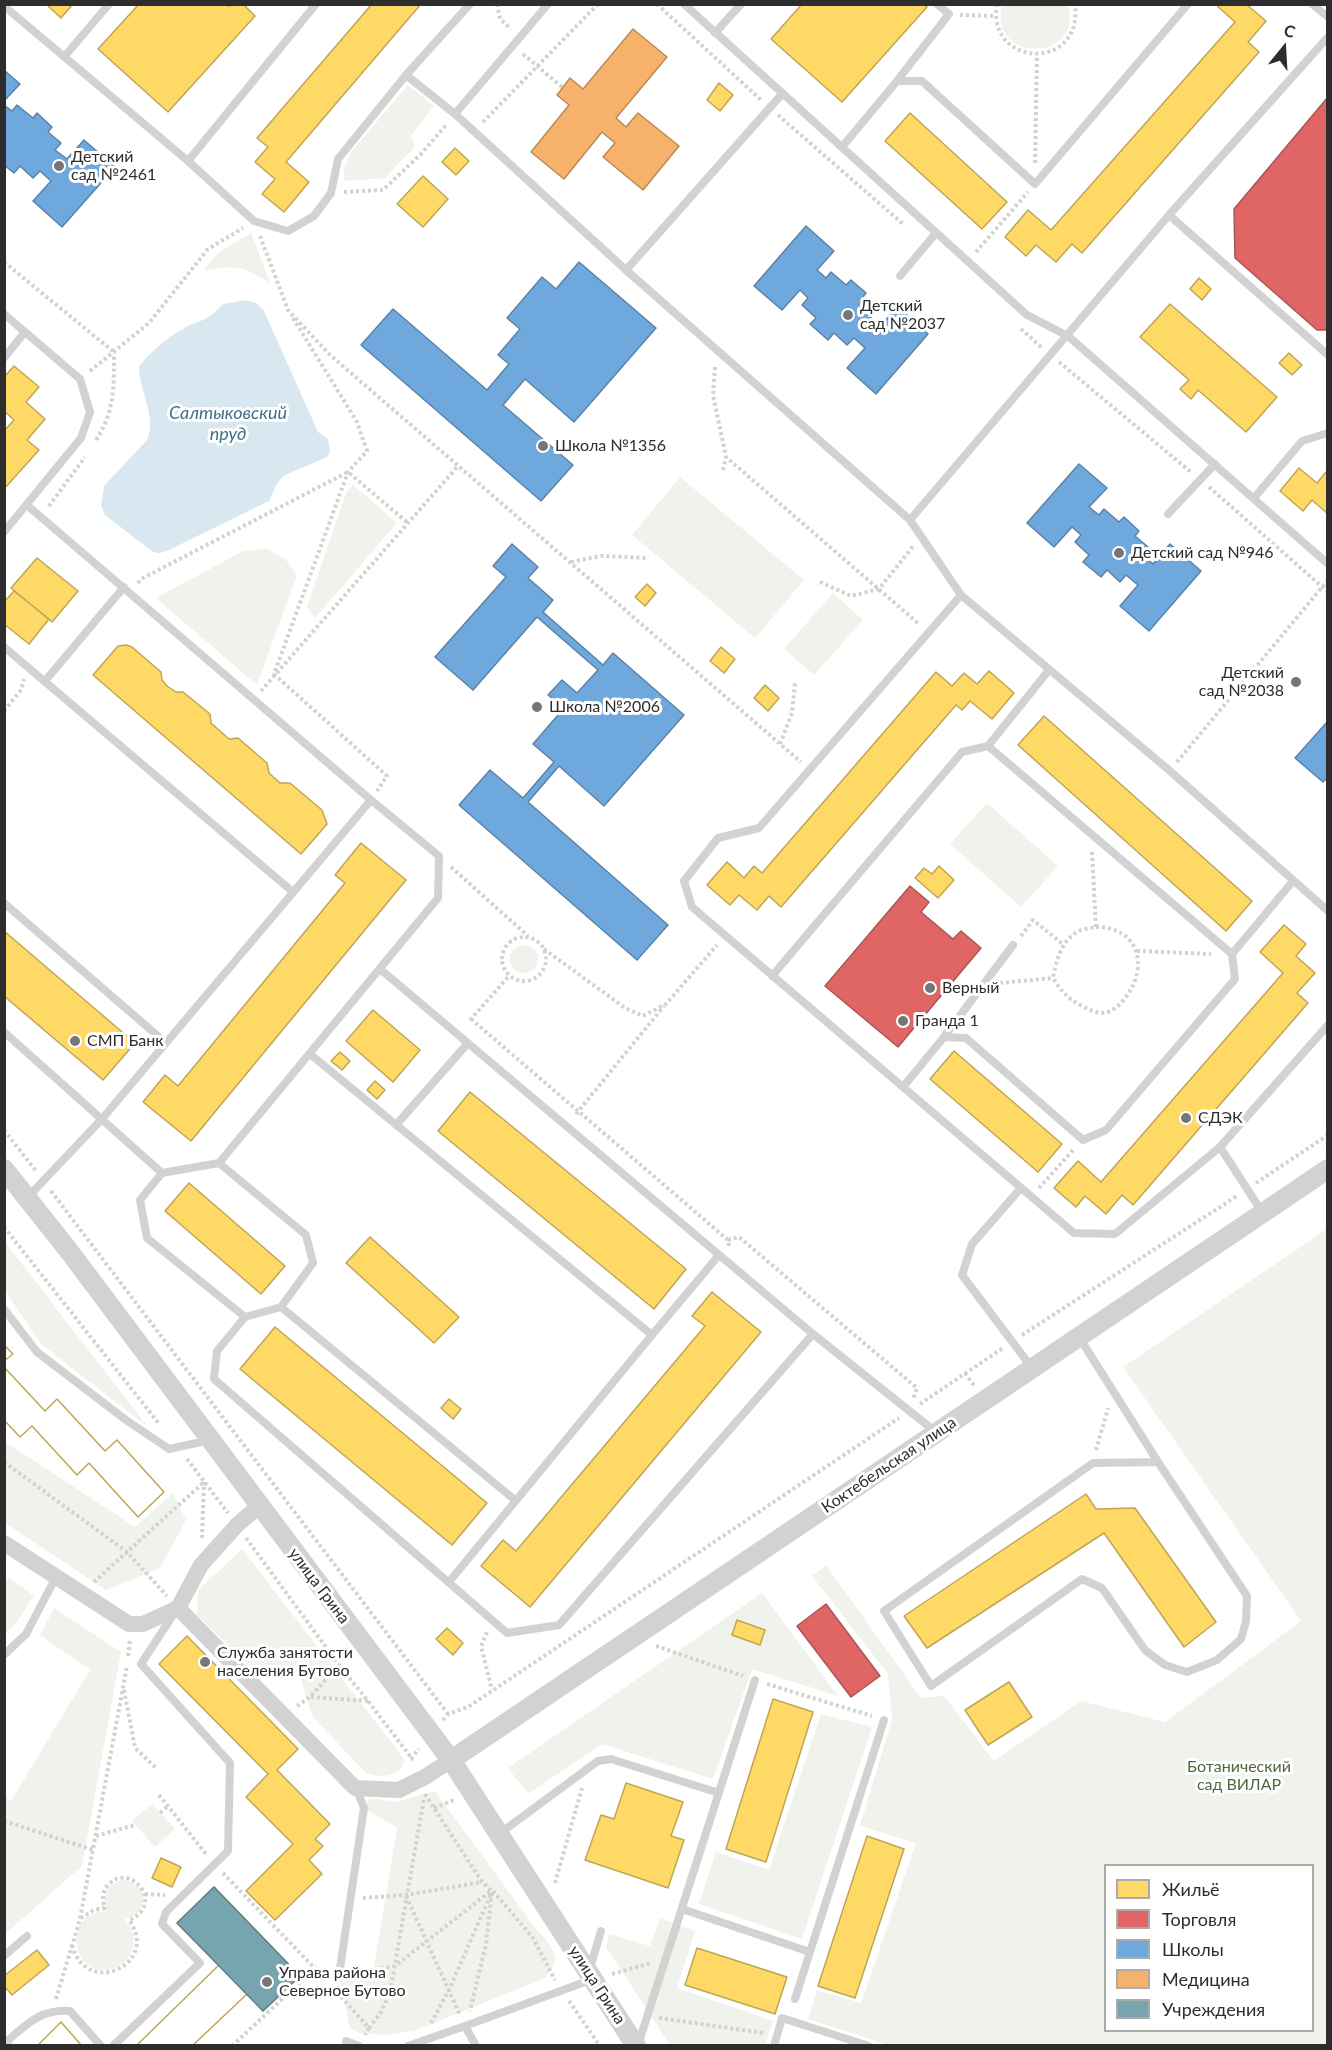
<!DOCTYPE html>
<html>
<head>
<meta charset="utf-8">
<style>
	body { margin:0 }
	#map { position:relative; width:1332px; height:2050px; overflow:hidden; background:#fff; font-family:Lato,sans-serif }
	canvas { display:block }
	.frame { position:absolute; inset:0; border:6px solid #2d2d2d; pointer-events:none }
	.legend { position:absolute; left:1104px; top:1864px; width:210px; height:168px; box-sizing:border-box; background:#fff; border:2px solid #ababab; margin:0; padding:8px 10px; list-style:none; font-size:18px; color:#2d2d2d }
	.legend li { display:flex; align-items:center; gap:12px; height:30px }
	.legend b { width:30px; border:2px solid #ababab }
	.north { position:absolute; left:1254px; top:18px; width:60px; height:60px; -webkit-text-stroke:4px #fff; paint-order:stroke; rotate:18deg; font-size:16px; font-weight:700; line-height:24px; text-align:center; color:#2d2d2d }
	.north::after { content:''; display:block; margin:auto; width:21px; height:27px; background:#2d2d2d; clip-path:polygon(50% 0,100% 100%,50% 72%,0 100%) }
</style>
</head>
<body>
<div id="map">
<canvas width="1332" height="2050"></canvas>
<div class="frame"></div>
<ul class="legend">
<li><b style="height:16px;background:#ffd966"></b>Жильё</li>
<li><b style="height:16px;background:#e06666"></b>Торговля</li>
<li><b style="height:16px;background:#6fa8dc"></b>Школы</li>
<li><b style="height:16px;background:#f6b26b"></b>Медицина</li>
<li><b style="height:16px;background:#76a5af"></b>Учреждения</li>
</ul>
<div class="north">С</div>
</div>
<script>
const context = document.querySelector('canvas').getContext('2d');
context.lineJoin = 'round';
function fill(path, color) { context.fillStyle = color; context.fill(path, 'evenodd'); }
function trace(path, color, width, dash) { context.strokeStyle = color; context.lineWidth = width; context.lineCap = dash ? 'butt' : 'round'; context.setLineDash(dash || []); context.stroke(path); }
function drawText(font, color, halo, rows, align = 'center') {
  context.font = font + ' Lato,sans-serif'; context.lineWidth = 6; context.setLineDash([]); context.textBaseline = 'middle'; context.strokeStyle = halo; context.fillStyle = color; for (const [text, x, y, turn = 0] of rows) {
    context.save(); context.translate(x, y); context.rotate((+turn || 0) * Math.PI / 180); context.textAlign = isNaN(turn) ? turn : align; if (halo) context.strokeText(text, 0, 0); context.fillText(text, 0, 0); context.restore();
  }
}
fill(new Path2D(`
	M 1002,4 L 1068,5 C 1084,63 987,64 1002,4 Z
	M 408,85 L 434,106 L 411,135 L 415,147 L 385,178 L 344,181 L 344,169 L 351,152 Z
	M 251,233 L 270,283 C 240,264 238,265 203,271 L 219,252 Z
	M 680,477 L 804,580 L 755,638 L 632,535 Z
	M 353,485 L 397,523 L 315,618 L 307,607 L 346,493 Z
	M 268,549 L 286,560 L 297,575 L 257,685 L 156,598 L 243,551 Z
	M 833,593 L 863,620 L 814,675 L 784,649 Z
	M 987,803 L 1058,866 L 1021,907 L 950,844 Z
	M510 959a14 14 0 1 1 28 0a14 14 0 1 1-28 0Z
	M 1327,1229 L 1327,2045 L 891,2046 L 808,2019 L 817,1990 L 861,2003 L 916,1843 L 860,1826 L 892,1719 L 888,1674 L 812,1576 L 826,1565 L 921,1698 L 944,1696 L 994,1761 L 1081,1701 L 1165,1722 L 1301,1621 L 1123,1367 ZM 1106,1866 L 1312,1866 L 1312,2030 L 1106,2030 Z
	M 5,1242 L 148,1427 L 41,1344 L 5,1291 Z
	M 4,1441 L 135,1527 L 173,1493 L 186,1520 L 160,1568 L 106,1590 L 5,1523 Z
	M 242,1549 L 405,1760 C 401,1777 379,1778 366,1773 L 312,1716 L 300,1676 L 250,1666 L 197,1615 L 198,1590 Z
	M 9,1577 L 34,1596 L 16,1623 L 5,1634 L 5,1582 Z
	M 762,1593 L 838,1696 L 752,1669 L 713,1779 L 602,1744 L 528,1794 L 508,1768 Z
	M 54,1608 L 121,1652 L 82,1866 L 5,1934 L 5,1797 L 11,1801 L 90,1670 L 40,1635 Z
	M 821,1714 L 872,1727 L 802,1939 L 699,1904 L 716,1852 L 769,1870 Z
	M 435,1791 L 536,1929 L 546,1939 L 556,1957 L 552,1969 L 543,1979 L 414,2031 L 383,2035 L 360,2033 L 350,2028 L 339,1975 L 372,1978 L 397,1828 L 364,1808 L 370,1798 L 396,1802 Z
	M 152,1804 L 175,1829 L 155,1847 L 132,1821 Z
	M 123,1880 C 149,1883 150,1913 125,1919 C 133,1929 137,1941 131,1953 C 128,1961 121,1966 114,1968 C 73,1982 58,1912 108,1911 C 101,1897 106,1883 123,1880 Z
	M 660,1918 L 695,1931 L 677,1988 L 773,2021 L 765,2045 L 670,2045 L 606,1947 L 609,1934 L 650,1946 Z`), '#f0f3eb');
fill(new Path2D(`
	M 245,300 L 256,303 L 264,311 L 318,432 L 328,439 L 330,451 L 327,457 L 283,476 L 276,485 L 269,501 L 169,550 L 160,553 L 153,552 L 105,515 L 101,505 L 104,486 L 147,440 C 157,417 139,390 139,366 C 151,352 166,338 183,329 C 202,318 206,323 223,304 Z`), '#d8e7f0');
const homes = new Path2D(`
	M 46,4 L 73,4 L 61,18 Z
	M 139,4 L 226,4 L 228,6 L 243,4 L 255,16 L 168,112 L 98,49 Z
	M 372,4 L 421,4 L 286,162 L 309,182 L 284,212 L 262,194 L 275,179 L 255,162 L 268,147 L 257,138 Z
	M 802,4 L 924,4 L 927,7 L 842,102 L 771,39 Z
	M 1215,4 L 1246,4 L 1266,21 L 1248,42 L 1259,52 L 1082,253 L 1072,244 L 1056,262 L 1036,245 L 1026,256 L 1005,237 L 1028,210 L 1051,230 L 1235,22 Z
	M 719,83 L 733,95 L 720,111 L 707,100 Z
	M 910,113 L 1007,202 L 982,229 L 885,141 Z
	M 455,148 L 469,161 L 456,175 L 442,162 Z
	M 423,176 L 448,199 L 423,227 L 397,204 Z
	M 1199,278 L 1211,289 L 1202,300 L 1190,289 Z
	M 1170,304 L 1277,397 L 1246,432 L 1198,390 L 1191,399 L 1180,389 L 1189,380 L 1140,337 Z
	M 1289,353 L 1302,365 L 1292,375 L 1279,363 Z
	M 14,366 L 39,387 L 26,402 L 45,419 L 27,440 L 39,450 L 4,489 L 4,431 L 14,420 L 4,411 L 4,377 Z
	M 1299,468 L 1317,483 L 1326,472 L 1328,473 L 1328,514 L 1312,500 L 1303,511 L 1280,491 Z
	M 37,558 L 78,591 L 52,622 L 11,588 Z
	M 647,584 L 656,593 L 645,606 L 635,597 Z
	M 14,591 L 49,619 L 29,644 L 4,624 L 4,602 Z
	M 126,645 L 132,647 L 161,672 L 162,680 L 167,686 L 176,692 L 183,692 L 210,714 L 211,723 L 229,739 L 238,738 L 267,763 L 269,773 L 280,783 L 290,783 L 322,810 L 327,824 L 301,854 L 93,675 L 118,646 Z
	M 721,647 L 735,659 L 724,673 L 710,661 Z
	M 989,671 L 1014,693 L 992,719 L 970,701 L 962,710 L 956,705 L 781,907 L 769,896 L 757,910 L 739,895 L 730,905 L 707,885 L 727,862 L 744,878 L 754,866 L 762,873 L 936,672 L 952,686 L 964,673 L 977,684 Z
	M 765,685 L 779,698 L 768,711 L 754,698 Z
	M 1044,716 L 1252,901 L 1226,931 L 1018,745 Z
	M 361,843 L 406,880 L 191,1141 L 143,1102 L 165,1075 L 178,1086 L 345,883 L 335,875 Z
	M 939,866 L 954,880 L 938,898 L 915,878 L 924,868 L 932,874 Z
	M 1284,925 L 1306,944 L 1296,956 L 1315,973 L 1297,993 L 1308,1003 L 1133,1205 L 1122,1195 L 1106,1214 L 1085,1196 L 1076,1207 L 1054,1188 L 1078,1161 L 1101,1182 L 1283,973 L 1260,952 Z
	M 4,931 L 135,1043 L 103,1080 L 4,996 Z
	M 373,1010 L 420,1050 L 393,1082 L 346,1041 Z
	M 954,1051 L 1062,1144 L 1038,1172 L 930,1079 Z
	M 340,1052 L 350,1061 L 342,1070 L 331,1061 Z
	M 375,1081 L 385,1090 L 377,1099 L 367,1090 Z
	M 470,1092 L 686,1269 L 654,1309 L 438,1131 Z
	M 189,1183 L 285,1266 L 261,1294 L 165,1211 Z
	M 370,1237 L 459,1317 L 434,1343 L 346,1263 Z
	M 712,1292 L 761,1332 L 530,1607 L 481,1566 L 503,1540 L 516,1551 L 705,1326 L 692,1316 Z
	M 275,1327 L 487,1503 L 452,1545 L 240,1369 Z
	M 4,1345 L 13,1354 L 4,1361 Z
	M 4,1345 L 13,1354 L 4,1361 Z
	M 4,1367 L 45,1411 L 57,1399 L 105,1451 L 117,1440 L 164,1492 L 138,1517 L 89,1463 L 77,1475 L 32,1426 L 20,1437 L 4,1420 Z
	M 4,1367 L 45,1411 L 57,1399 L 105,1451 L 117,1440 L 164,1492 L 138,1517 L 89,1463 L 77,1475 L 32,1426 L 20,1437 L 4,1420 Z
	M 449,1399 L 461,1409 L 453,1419 L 441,1408 Z
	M 1086,1494 L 1096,1509 L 1135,1508 L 1216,1622 L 1184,1647 L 1104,1533 L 927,1648 L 904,1616 Z
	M 737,1620 L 765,1630 L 760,1645 L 732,1635 Z
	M 447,1628 L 463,1643 L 453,1655 L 436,1639 Z
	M 187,1636 L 298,1749 L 277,1770 L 330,1824 L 315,1839 L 323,1846 L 309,1860 L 322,1874 L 275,1920 L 246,1891 L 293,1844 L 246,1797 L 268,1774 L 159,1664 Z
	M 1009,1682 L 1032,1717 L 988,1745 L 965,1710 Z
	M 773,1699 L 813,1712 L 766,1862 L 726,1849 Z
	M 626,1783 L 683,1802 L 671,1836 L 684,1840 L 668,1888 L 585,1860 L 601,1815 L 614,1819 Z
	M 867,1836 L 904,1849 L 855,1998 L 818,1986 Z
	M 161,1858 L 181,1867 L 172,1887 L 152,1878 Z
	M 214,1887 L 300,1976 L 263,2011 L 247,1994 L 192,2046 L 136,2046 L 219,1965 L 177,1923 Z
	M 697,1948 L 787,1977 L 775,2014 L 685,1985 Z
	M 37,1950 L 49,1965 L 12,1995 L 4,1986 L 4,1976 Z
	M 219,1965 L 247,1994 L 192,2046 L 136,2046 Z
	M 61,2022 L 82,2046 L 37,2046 Z
	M 61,2022 L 82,2046 L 37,2046 Z`);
fill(homes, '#ffd966');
trace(homes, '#c0a555', 1.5);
const shops = new Path2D(`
	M 1328,97 L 1328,330 L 1317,330 L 1235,258 L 1234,209 Z
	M 910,886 L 929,902 L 921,912 L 953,939 L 961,931 L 981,948 L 898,1047 L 825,986 Z
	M 826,1604 L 880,1676 L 851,1697 L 797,1626 Z`);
fill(shops, '#e06666');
trace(shops, '#a55', 1.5);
const schools = new Path2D(`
	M 4,70 L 20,84 L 4,101 Z
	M 4,105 L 12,111 L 17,105 L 33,118 L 37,113 L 52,127 L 48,132 L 61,143 L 55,150 L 67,159 L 84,140 L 115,167 L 62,227 L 33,201 L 51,181 L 40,171 L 33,178 L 20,166 L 14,173 L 4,165 Z
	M 806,226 L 834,251 L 817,270 L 826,278 L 831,272 L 846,285 L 851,280 L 866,293 L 862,298 L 875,310 L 869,316 L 880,326 L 898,307 L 928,334 L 876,394 L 847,368 L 865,348 L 854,338 L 847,345 L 834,333 L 828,340 L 810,324 L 816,318 L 802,305 L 808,298 L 800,290 L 782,310 L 754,286 Z
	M 579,262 L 656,328 L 574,422 L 525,379 L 503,405 L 573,465 L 541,501 L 361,345 L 393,309 L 487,390 L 509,364 L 498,355 L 520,329 L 507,318 L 542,277 L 556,289 Z
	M 1079,464 L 1107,488 L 1089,507 L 1099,515 L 1104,509 L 1119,522 L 1124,517 L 1139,531 L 1135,536 L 1148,547 L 1142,554 L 1153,564 L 1170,544 L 1201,571 L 1149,631 L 1120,606 L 1138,585 L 1126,575 L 1120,582 L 1107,570 L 1101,577 L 1083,562 L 1089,555 L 1075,542 L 1081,535 L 1072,527 L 1054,547 L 1027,523 Z
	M 512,544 L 538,567 L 528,578 L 553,600 L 543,612 L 603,665 L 613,653 L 684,715 L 604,806 L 559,766 L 528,802 L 668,925 L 637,960 L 459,805 L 490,770 L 523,798 L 554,762 L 533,744 L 564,708 L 548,695 L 562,680 L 577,693 L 598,670 L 537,617 L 473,690 L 435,657 L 506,577 L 493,566 Z
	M 1328,721 L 1328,777 L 1323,782 L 1295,758 Z`);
fill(schools, '#6fa8dc');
trace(schools, '#5b83a8', 1.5);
const health = new Path2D(`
	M 633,29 L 667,57 L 616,118 L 626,127 L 638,113 L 679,146 L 643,190 L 603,157 L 615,143 L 602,132 L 564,179 L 531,152 L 569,105 L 557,95 L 570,78 L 583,89 Z`);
fill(health, '#f6b26b');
trace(health, '#ba8a58', 1.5);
const public = new Path2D(`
	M 214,1887 L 300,1976 L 263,2011 L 177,1923 Z`);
fill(public, '#76a5af');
trace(public, '#608188', 1.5);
trace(new Path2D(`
	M 497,4 L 500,19 L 511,29
	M 657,4 L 761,100
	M 997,4 C 986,68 1084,72 1075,4
	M 960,15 L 995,16
	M 523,54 L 563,88
	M 778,115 L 903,224
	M 483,122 L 598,4
	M 1035,163 L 1037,55
	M 344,192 L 383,190 L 421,154 L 447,124
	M 260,236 L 288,310 L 330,355 L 801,762
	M 976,252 L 1028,192
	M 4,262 L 114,352
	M 293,318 L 357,422 L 367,451 L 348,472 L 274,674 L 387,776 L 377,791
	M 1021,329 L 1042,348
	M 1059,362 L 1192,473
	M 715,367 L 713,395 L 726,457 L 919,624
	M 90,371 L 149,323 L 208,249 L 243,228
	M 96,440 C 115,411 114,386 114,353
	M 723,470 L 726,457
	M 1209,487 L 1328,592
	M 49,506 L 85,457
	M 571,562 L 601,556 L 648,558
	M 820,582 L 851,596 L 879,589 L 914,545
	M 138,583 L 141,579 L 348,472 L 408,523
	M 261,691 L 458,466
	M 4,711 L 21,690 L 24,679
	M 780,744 L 792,713 L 795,683
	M 1177,762 L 1328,580
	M 1092,852 L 1096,927
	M 451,867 L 528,936
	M 1096,927 C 1136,927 1149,962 1128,994 C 1123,1001 1117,1009 1108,1012 C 1099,1015 1090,1010 1082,1006 C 1068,999 1061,991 1053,978 C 1056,961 1061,942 1077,932 C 1082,929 1090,928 1096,927 Z
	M 1021,936 L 1033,920 L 1064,945
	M502 959a22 22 0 1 1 44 0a22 22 0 1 1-44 0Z
	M 544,949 L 625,1008 L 643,1016 L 666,1004 L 717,945
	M 1137,951 L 1211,954
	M 1000,983 L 1053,978
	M 471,1019 L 728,1240 L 729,1246
	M 470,1020 L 509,976
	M 576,1114 L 664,1006
	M 4,1130 L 36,1171
	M 1256,1183 L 1328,1135
	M 1039,1188 L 1074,1149
	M 51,1191 L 448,1714
	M 4,1227 L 160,1425
	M 728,1240 L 739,1237 L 917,1388 L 913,1400
	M 1022,1335 L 1237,1196
	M 965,1373 L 975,1387
	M 920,1404 L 1003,1348
	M 1096,1450 L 1108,1408
	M 187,1459 L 228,1513
	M 4,1462 L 127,1552 L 167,1596
	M 202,1538 L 204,1482
	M 246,1538 L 339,1665 L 368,1701 L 413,1760
	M 94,1582 L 204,1482
	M 487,1632 L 481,1646 L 492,1690
	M 656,1646 L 743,1676
	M 128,1656 L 130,1640
	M 767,1684 L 872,1716
	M 124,1690 L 135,1748 L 156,1768
	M 311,1697 L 368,1701
	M 297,1706 L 310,1697 L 339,1665
	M 443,1720 L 448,1714 L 468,1707 L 899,1418
	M 411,1759 L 419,1749
	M 425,1794 L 482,1882 L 492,1891 L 486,1944 L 470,2011
	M 159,1795 L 206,1854
	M 434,1808 L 456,1799
	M 160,1813 L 168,1806
	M 4,1821 L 93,1850
	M 96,1836 L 135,1825
	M 223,1873 L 326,1980
	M 555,1883 L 582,1788
	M 493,1891 L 533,1938 L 555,1980
	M 145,1894 L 165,1895
	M 406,1896 L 460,2015
	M 363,1898 L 406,1895 L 482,1882
	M 72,1945 C 86,1999 161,1964 129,1920 C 167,1905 129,1859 107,1886 C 102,1893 102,1900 105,1908 L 94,1910 L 81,1918
	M 351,1973 L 395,1966 L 491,1891
	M 612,1974 L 651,1963
	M 333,1988 L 369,2028 L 365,2035
	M 56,1999 L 80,1919 L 127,1666
	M 569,2001 L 600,2046
	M 659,2018 L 764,2033
	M 431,2023 L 449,1990 L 491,1894
	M 369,2028 L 380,2014 L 390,1993 L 424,1798
	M 232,2046 L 315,1968 L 326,1971`), '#d2d2d2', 4, [3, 3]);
trace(new Path2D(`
	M 470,4 L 406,75 L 455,114 L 626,270 L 910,520 L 961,595 L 1170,771 L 1328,911
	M 684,4 L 1027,315 L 1068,336 L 1328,564
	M 1312,4 L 1328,17
	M 4,6 L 188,161 L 254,221 L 288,231 L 314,216 L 331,193 L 338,159 L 406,75
	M 715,33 L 741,4
	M 64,57 L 109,4
	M 897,81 L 949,14 L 937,4
	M 455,114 L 548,4
	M 842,147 L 897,81 L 922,81 L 1035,184 L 1188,4
	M 188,161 L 316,4
	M 1169,215 L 1328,355
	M 626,270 L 782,94
	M 900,276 L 936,233
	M 4,314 L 80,379 L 90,412 L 81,438 L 4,532
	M 4,358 L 25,332
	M 1254,498 L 1302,441 L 1328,433
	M 28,506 L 371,800 L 439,856 L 438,898 L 219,1163 L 162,1173 L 140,1200 L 147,1238 L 245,1317 L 281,1307 L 313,1263 L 306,1235 L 219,1163
	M 1168,514 L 1215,464
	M 910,520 L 1169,215 L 1328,37
	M 961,595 L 759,828 L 718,838 L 684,881 L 692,907 L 1074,1233 L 1115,1234 L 1220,1147
	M 4,647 L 293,892
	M 45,681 L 124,587
	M 4,903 L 166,1043
	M 1232,954 L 1293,881
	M 380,969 L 813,1334 L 937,1433
	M 772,976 L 962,752 L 988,746 L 1049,670
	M 4,1032 L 162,1173
	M 944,1037 L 1013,945
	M 310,1054 L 652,1335 L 449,1582
	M 903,1087 L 944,1037 L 966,1038 L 1083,1140 L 1106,1130 L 1235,979 L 1232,954 L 988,746
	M 396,1125 L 468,1043
	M 1021,1188 L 972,1244 L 962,1275 L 1032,1368
	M 27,1198 L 101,1120 L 371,800
	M 1262,1212 L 1220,1147 L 1328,1025
	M 281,1307 L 515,1500
	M 4,1309 L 37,1352 L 126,1420 L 169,1449 L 210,1440
	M 245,1317 L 217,1351 L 214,1379 L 507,1633 L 559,1625 L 813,1334
	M 652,1335 L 719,1255
	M 1079,1337 L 1158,1462 L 1247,1596 L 1246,1621 L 1241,1639 L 1217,1660 L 1187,1672 L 1165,1665 L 1145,1650 L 1102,1588 L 1082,1579 L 931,1686 L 884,1611 L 1093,1463 L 1158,1462
	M 4,1655 L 26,1634 L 56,1577
	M 499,1834 L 598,1761 L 611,1759 L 719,1793
	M 682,1909 L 810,1952
	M 4,1956 L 27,1936
	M 589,1971 L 601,1931
	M 339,1975 L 364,1808 L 356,1788
	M 795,1999 L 884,1720
	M 465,2026 L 476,2046
	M 346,2041 L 359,2046
	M 638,2045 L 755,1680
	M 9,2046 L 7,2041 C 28,2023 41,2009 70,2011 L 101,2046
	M 113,2046 L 200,1963 L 162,1924 L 166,1912 L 228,1851 L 230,1763 L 141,1664 L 175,1612
	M 408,2046 L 465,2026 L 593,1979
	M 774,2046 L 782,2018 L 869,2046`), '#d2d2d2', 8);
trace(new Path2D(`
	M 4,1543 L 129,1624 L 143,1624 L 178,1608 L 355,1788 L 399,1790 L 425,1777 L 451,1760
	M 178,1608 L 201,1565 L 237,1525 L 259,1506`), '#d2d2d2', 16);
trace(new Path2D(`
	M 4,1169 L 69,1251 L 451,1760 L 636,2046
	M 451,1760 L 1328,1169`), '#d2d2d2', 20);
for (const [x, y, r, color] of [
	[59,166,6,"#767676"],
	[848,315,6,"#767676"],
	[543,446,6,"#767676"],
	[1119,553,6,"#767676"],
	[1296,682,6,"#767676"],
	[537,707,6,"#767676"],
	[930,988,6,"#767676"],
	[903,1021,6,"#767676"],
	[75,1041,6,"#767676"],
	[1186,1118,6,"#767676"],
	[205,1662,6,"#767676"],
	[267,1982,6,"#767676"]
]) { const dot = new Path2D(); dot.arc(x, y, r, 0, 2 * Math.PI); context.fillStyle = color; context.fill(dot); trace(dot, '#fff', 2); }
drawText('16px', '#2d2d2d', '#fff', [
	["Детский",71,157],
	["сад №2461",71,175],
	["Детский",860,306],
	["сад №2037",860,324],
	["Школа №1356",555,446],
	["Детский сад №946",1131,553],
	["Детский",1284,673,"right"],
	["сад №2038",1284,691,"right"],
	["Школа №2006",549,707],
	["Верный",942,988],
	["Гранда 1",915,1021],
	["СМП Банк",87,1041],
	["СДЭК",1198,1118],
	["Служба занятости",217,1653],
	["населения Бутово",217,1671],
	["Управа района",279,1973],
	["Северное Бутово",279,1991]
], 'left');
drawText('16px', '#2d2d2d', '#fff', [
	["Коктебельская улица",889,1465,-34],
	["улица Грина",319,1586,53],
	["улица Грина",597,1985,57]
]);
drawText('16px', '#51663d', '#fff', [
	["Ботанический",1239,1767],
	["сад ВИЛАР",1239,1785]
]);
drawText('italic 18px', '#406f8b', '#fff', [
	["Салтыковский",228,413],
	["пруд",228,434]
]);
</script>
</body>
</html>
